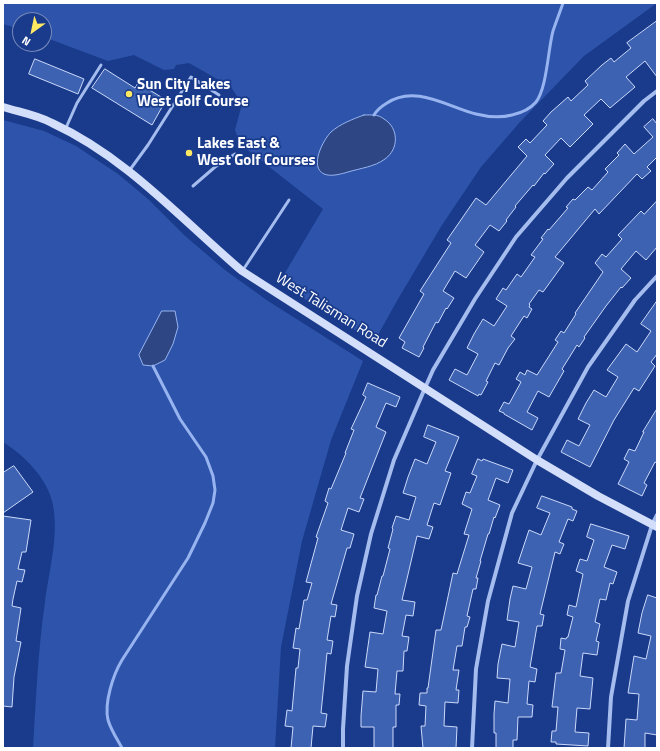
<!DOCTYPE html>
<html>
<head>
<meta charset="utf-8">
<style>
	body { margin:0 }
	#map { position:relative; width:660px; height:751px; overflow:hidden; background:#1a3b8c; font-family:"Titillium Web",sans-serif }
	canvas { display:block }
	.frame { position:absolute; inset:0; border:4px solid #fff; pointer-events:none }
	.north { position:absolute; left:12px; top:12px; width:40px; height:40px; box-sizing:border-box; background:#1a3b8c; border:1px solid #7689ba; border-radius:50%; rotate:213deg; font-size:11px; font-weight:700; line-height:16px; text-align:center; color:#fff }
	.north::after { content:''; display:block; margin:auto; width:14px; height:18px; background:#ffe862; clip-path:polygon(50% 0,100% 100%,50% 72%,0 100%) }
</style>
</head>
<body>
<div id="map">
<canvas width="660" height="751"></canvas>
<div class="frame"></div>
<div class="north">N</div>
</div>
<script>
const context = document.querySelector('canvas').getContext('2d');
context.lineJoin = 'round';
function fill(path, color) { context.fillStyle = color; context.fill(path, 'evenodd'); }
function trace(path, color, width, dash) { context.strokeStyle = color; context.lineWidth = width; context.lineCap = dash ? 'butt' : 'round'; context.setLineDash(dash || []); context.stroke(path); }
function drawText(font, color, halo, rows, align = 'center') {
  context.font = font + ' "Titillium Web",sans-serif'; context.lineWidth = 3.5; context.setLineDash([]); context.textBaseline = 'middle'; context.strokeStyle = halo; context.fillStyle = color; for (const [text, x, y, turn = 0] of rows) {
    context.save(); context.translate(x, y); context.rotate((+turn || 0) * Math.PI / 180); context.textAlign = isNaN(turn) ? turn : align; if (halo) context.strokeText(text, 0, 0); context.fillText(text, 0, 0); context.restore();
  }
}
fill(new Path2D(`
	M 3,3 L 657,3 L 584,56 L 520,122 L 481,167 L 442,225 L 398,299 L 374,342 L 279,283 L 323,209 L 240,144 L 235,130 L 242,104 L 231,87 L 189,63 L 176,65 L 174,69 L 164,70 L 134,55 L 108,61 L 44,37 L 44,20 L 20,20 L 20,29 L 3,24 Z
	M 3,120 L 44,131 L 76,146 L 118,174 L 148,199 L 184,235 L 225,270 L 268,301 L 363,361 L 331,440 L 302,541 L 281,647 L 275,748 L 33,748 C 36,699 38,650 45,602 C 49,570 59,537 53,505 C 48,479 25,456 3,442 Z`), '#2d54aa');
const water = new Path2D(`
	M 364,115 C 371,115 378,114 384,119 C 399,128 399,149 385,159 C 374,167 361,168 348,172 C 341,174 331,177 324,174 C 309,167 323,140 331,132 C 340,124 353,119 364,115 Z
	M 162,311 L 175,311 L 178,327 L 173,344 L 165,360 L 153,366 L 143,365 L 139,355 Z`);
fill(water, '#2e4683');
trace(water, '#98b4f0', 1);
trace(new Path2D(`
	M 374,115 C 377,110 382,106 387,103 C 415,84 448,107 476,114 C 488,117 501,118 512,115 C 521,113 530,109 536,102 C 547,88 548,49 553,31 C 556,22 560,12 563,3
	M 122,748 C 117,739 111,730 108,720 C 104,703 113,675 122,660 L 188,558 L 205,523 L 213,503 L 215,490 L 213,476 L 206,457 L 180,419 L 153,366`), '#98b4f0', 3);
const building = new Path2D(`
	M 657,21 L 657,77 L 645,61 L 626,77 L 635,87 L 610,108 L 601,99 L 584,115 L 593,124 L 570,147 L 561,138 L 545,155 L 554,164 L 545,174 L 544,173 L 534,186 L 533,185 L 515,206 L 516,207 L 506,220 L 507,221 L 499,231 L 490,225 L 475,245 L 484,252 L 466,278 L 455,271 L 443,291 L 454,298 L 447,309 L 446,308 L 438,323 L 436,322 L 423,347 L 424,348 L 419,357 L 402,348 L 405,342 L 399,338 L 424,294 L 420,291 L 451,243 L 447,240 L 476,198 L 486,205 L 527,156 L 518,147 L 526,139 L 530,143 L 547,125 L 543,121 L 551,112 L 568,97 L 571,101 L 588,85 L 585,81 L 602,65 L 611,58 L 614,62 L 631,48 L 627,43 Z
	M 35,59 L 84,79 L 78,94 L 29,74 Z
	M 105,69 L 135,88 L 138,83 L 166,100 L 152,125 L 92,88 Z
	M 653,119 L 657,124 L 657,157 L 647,167 L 651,171 L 642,179 L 637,174 L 599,214 L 595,209 L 555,257 L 564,263 L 543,292 L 539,290 L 529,304 L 530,305 L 529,307 L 532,309 L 527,318 L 524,316 L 511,336 L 515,339 L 508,348 L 499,365 L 495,363 L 486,381 L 488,382 L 481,395 L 479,394 L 478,396 L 449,380 L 455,369 L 467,375 L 478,354 L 467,348 L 474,334 L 483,319 L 494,326 L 507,306 L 496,299 L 503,288 L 506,290 L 517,274 L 521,277 L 535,257 L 531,255 L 543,239 L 541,238 L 548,229 L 549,230 L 568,208 L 566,207 L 573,199 L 575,200 L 588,187 L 592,190 L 608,172 L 605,169 L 619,155 L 617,153 L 625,144 L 634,154 L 653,137 L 644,127 Z
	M 657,201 L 657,247 L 646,260 L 636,251 L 621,269 L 631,278 L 622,288 L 621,287 L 606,306 L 584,337 L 585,338 L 579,347 L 577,345 L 562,369 L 564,371 L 549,397 L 538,391 L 527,412 L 538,418 L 532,430 L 504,414 L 504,413 L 499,411 L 504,402 L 509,404 L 521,382 L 516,379 L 520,372 L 525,375 L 527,370 L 537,375 L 558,342 L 555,340 L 561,331 L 564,333 L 576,314 L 575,313 L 603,272 L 595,263 L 602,254 L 606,257 L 622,239 L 618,235 L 641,211 L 644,214 Z
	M 657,301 L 657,354 L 651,362 L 655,366 L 639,391 L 634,388 L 614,420 L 590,467 L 561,452 L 567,440 L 579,446 L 590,425 L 578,419 L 586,403 L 594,390 L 606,397 L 618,377 L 607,370 L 626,344 L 637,352 L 651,331 L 641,324 Z
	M 368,383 L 400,397 L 396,407 L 386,403 L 376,427 L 386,432 L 360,498 L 364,499 L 359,512 L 348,508 L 341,530 L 354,534 L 350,548 L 347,548 L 331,604 L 337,605 L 335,617 L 331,616 L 327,640 L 333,641 L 331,654 L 327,653 L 321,713 L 327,714 L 325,727 L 313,726 L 311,748 L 291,748 L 293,727 L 285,726 L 287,710 L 292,711 L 296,668 L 298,668 L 300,649 L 293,648 L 296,628 L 299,629 L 304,600 L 307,600 L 312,583 L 306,582 L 318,538 L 316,537 L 328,503 L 325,501 L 329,488 L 331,489 L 346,453 L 345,453 L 354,430 L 351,429 L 366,397 L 363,395 Z
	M 657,409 L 657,463 L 655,462 L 644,483 L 647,485 L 642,496 L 618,484 L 629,462 L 624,459 L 629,449 L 635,451 L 644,432 L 643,432 Z
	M 428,425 L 459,437 L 445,471 L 451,473 L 440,505 L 434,503 L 427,525 L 433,527 L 429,539 L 417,536 L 402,600 L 415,602 L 413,616 L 406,615 L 402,636 L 409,637 L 407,651 L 404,651 L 403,671 L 397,671 L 395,694 L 400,694 L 399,705 L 396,705 L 396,727 L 393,727 L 393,748 L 374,748 L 374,727 L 361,727 L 361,716 L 363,691 L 376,692 L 378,669 L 365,667 L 370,632 L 383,634 L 387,611 L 374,608 L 376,595 L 377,595 L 382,576 L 383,576 L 390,549 L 388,548 L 393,529 L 392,528 L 396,516 L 409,520 L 416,497 L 403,493 L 408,477 L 415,459 L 427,464 L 436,442 L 424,437 Z
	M 478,459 L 482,461 L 483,459 L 513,470 L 508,483 L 496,478 L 488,500 L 500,505 L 495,518 L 494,517 L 489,534 L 488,534 L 480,561 L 481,561 L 476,578 L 478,578 L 476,589 L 473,589 L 467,616 L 470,617 L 467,627 L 465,627 L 462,646 L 457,646 L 453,670 L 459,670 L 456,690 L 459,690 L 458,703 L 445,702 L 444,726 L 457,727 L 456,748 L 423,748 L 421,726 L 425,726 L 426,706 L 419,705 L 420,693 L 427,693 L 427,688 L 428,688 L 436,630 L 441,630 L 453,573 L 457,574 L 469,535 L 464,534 L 472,509 L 462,504 L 466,492 L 470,493 L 477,476 L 472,474 Z
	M 14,466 L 33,492 L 3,513 L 3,473 Z
	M 542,496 L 572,507 L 572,509 L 577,511 L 573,521 L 568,519 L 559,542 L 564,544 L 560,554 L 555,552 L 540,614 L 544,615 L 542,626 L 537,626 L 530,667 L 537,669 L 535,682 L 529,681 L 527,704 L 533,705 L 532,717 L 518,717 L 517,740 L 513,740 L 513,748 L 496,748 L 496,733 L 494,733 L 494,714 L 495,701 L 508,703 L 510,679 L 497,678 L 498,664 L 502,644 L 515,647 L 519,622 L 507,620 L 510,599 L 513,586 L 526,589 L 532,567 L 518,563 L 529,530 L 541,535 L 550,513 L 537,508 Z
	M 3,516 L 31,520 L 26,552 L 22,552 L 18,569 L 25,570 L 22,582 L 17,581 L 13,599 L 12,606 L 21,608 L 16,641 L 21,642 L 14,677 L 12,707 L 3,706 Z
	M 591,524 L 629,536 L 625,549 L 612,545 L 604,567 L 617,572 L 613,584 L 610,583 L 606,600 L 600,599 L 595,622 L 600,624 L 596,641 L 599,642 L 597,655 L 583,653 L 580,676 L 593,678 L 590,709 L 577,708 L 575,732 L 589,733 L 588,746 L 556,744 L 556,742 L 551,742 L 552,731 L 556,731 L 558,707 L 552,707 L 556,673 L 561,673 L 565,650 L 560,649 L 561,638 L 566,639 L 567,637 L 568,637 L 573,617 L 567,615 L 569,605 L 576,607 L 583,574 L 576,571 L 580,559 L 587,561 L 594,540 L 587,537 Z
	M 648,595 L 657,598 L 657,735 L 645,733 L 645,748 L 624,748 L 626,719 L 637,720 L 639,694 L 628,693 L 634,656 L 646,659 L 651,636 L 638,633 L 642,613 Z`);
fill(building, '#3e62b2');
trace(building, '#cbd9fa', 1);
trace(new Path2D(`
	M 65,130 L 77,103 L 101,65
	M 129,171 L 148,145 L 191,77 L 219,95
	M 193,186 L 215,167 L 235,154
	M 243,270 L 289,200`), '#a5bcee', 3);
trace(new Path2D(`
	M 343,748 L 343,729 L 347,666 L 357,596 L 371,534 L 394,460 L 425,388 L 433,370 L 475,299 L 516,237 L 567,178 L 644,101 L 657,91
	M 472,748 L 476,669 L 488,601 L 512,513 L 537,460 L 588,367 L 635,300 L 657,276
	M 608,748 L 611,697 L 628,601 L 652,525 L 657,515`), '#a5bcee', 4);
trace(new Path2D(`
	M 3,107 C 19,112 37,115 52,123 C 126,157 181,219 242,271 L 537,460 L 598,496 L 657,527`), '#d2defa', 8);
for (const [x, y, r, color] of [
	[129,94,4,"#ffe862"],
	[189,153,4,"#ffe862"]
]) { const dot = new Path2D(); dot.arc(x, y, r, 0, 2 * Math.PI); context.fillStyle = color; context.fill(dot); trace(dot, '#1a3b8c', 1.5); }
drawText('bold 15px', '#fff', '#1a3b8c', [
	["Sun City Lakes",137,85],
	["West Golf Course",137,102],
	["Lakes East &",197,144],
	["West Golf Courses",197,161]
], 'left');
drawText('15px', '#fff', '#1a3b8c', [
	["West Talisman Road",331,311,32]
]);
</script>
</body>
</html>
